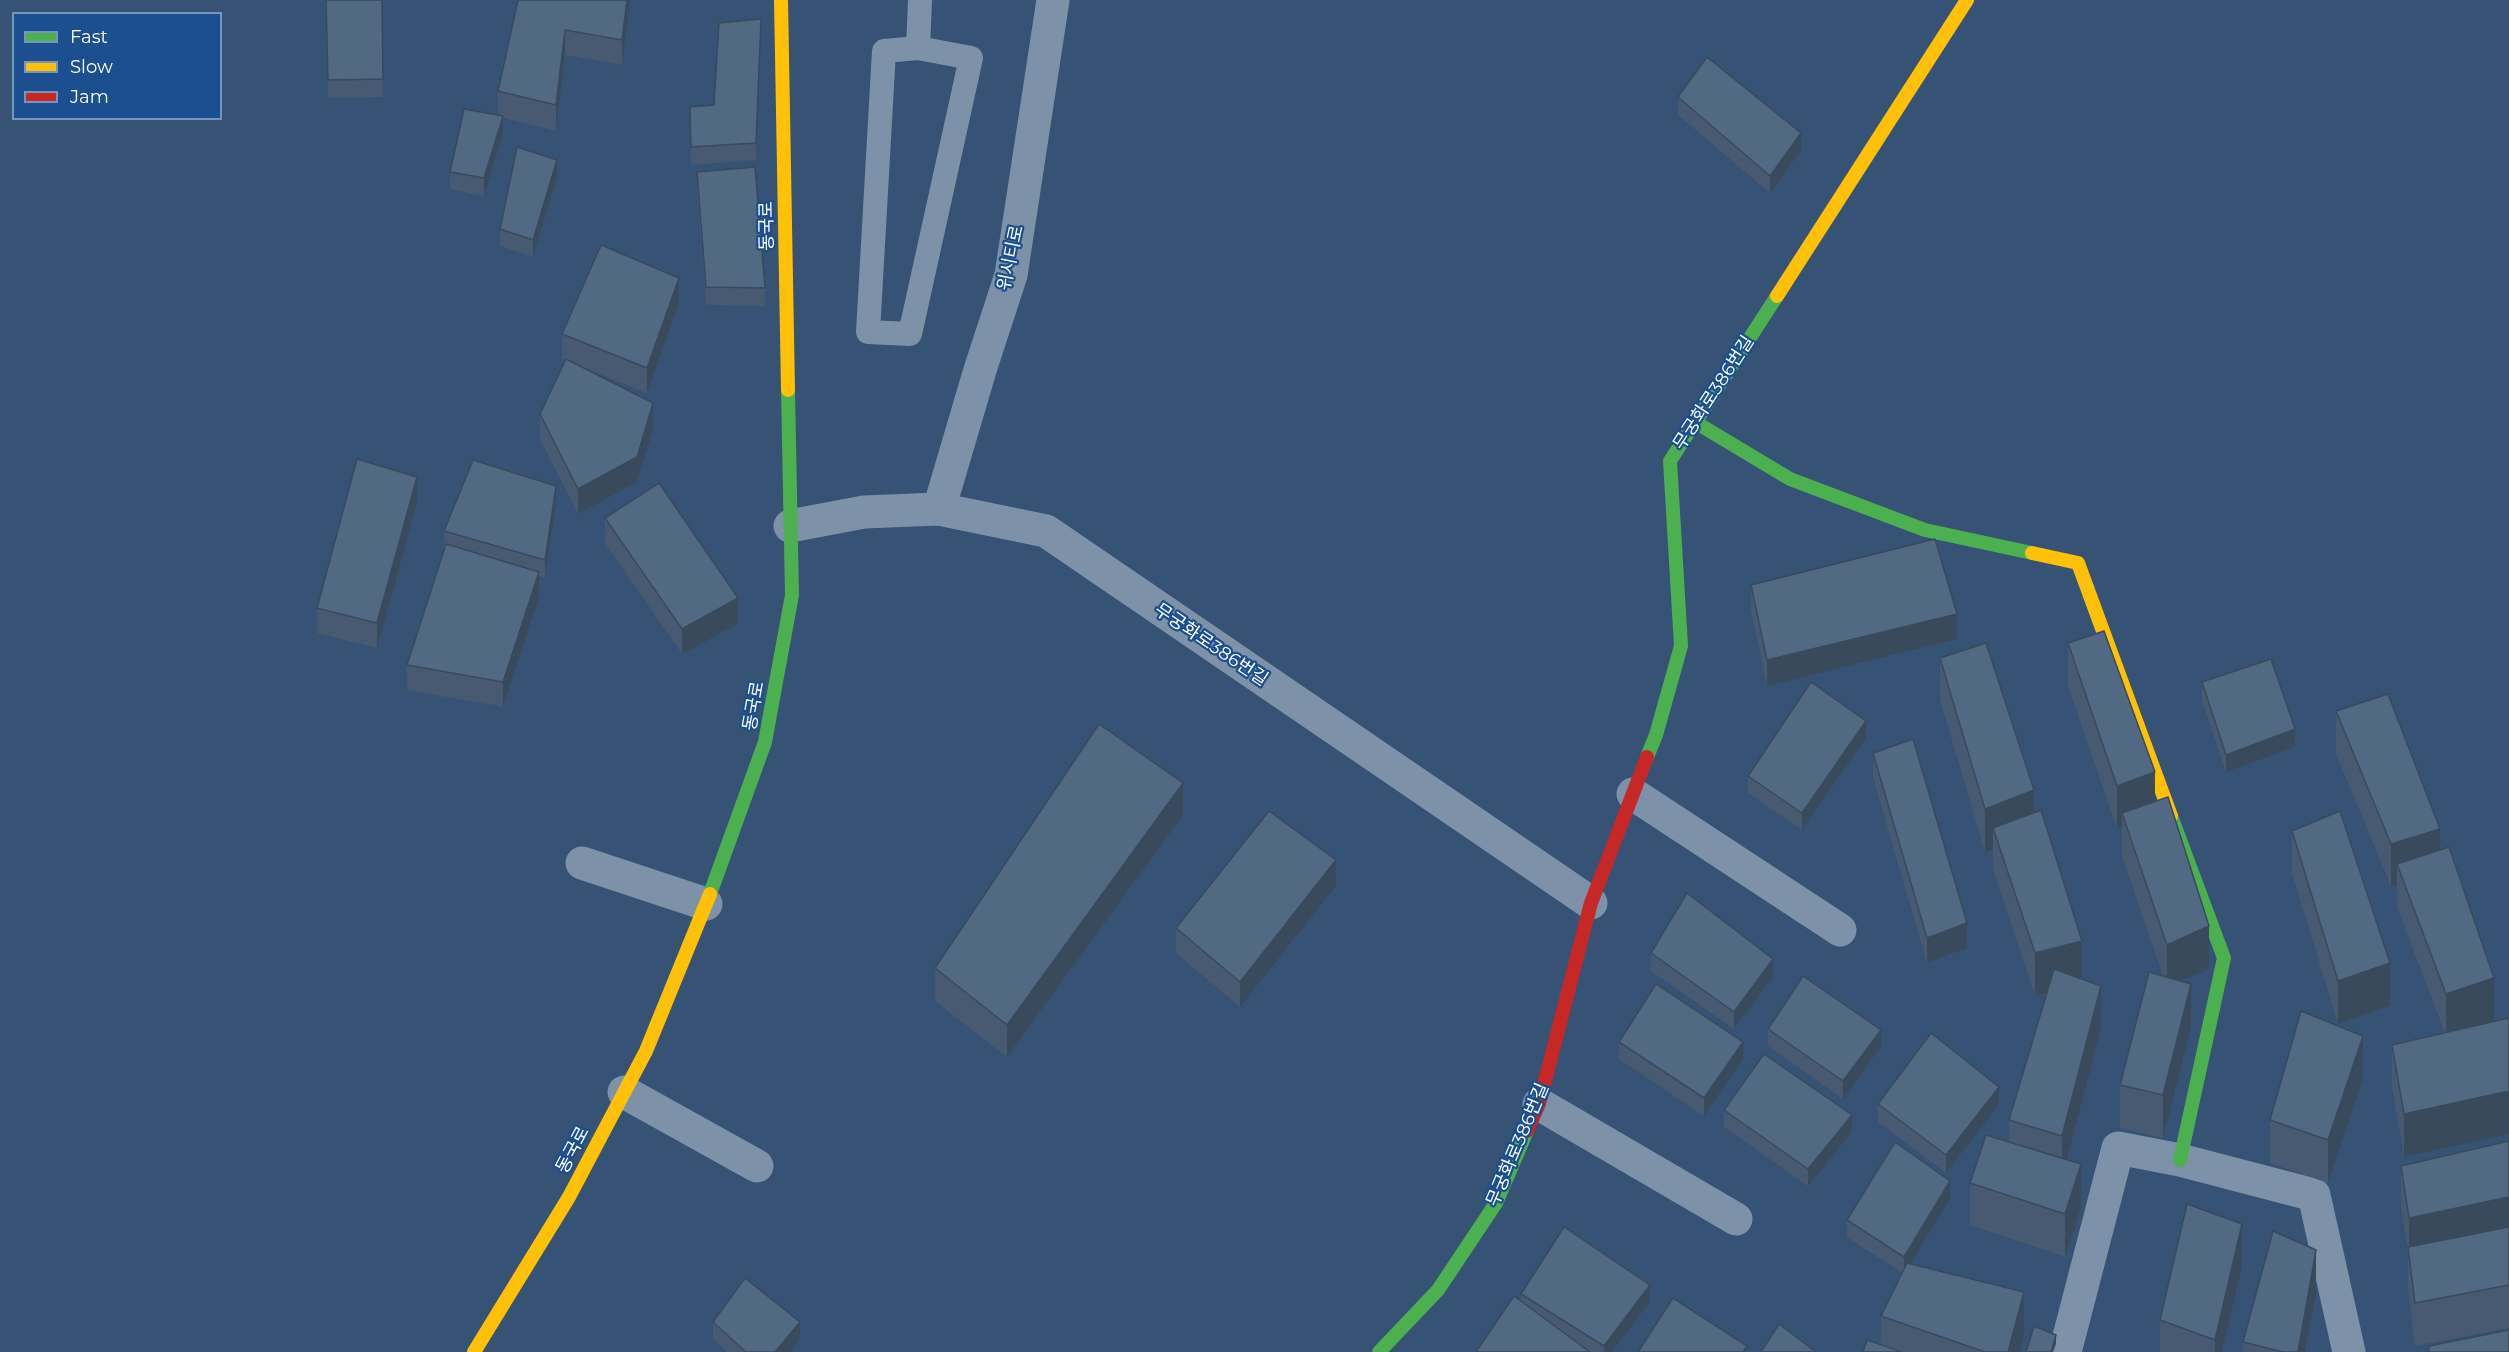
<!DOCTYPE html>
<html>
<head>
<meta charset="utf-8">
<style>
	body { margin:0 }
	#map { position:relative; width:2509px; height:1352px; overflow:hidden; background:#365274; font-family:Montserrat,sans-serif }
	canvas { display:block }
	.legend { position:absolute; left:12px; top:12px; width:210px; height:108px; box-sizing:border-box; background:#1b4f8f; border:2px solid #7695bc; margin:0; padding:8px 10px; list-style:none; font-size:18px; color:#fff }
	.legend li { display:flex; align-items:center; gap:12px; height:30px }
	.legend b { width:30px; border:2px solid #7695bc }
</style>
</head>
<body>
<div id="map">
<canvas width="2509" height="1352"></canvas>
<ul class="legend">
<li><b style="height:8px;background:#4caf50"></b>Fast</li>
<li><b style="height:8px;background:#ffc107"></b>Slow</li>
<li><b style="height:8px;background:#c62828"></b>Jam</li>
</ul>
</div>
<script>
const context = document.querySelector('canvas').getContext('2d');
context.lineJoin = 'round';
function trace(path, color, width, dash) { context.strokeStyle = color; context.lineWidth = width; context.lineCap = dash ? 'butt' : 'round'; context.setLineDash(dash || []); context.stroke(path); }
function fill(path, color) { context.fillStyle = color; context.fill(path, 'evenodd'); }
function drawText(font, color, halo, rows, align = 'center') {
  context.font = font + ' Montserrat,"Noto Sans KR",sans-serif'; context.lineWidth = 4.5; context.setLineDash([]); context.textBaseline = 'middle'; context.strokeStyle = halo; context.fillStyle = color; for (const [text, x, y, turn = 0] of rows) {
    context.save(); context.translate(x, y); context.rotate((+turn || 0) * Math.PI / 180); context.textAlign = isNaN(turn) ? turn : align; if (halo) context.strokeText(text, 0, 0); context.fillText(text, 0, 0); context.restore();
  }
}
trace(new Path2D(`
	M 918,48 L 971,58 L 910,334 L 868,332 L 884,51 Z
	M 918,48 L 920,0`), '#7d92a8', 24);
trace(new Path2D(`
	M 939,509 L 980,370 L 1011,275 L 1053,0
	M 790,526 L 864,512 L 939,509 L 1046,531 L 1591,903
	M 1633,794 L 1840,930
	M 582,863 L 706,904
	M 624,1092 L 757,1166
	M 1539,1104 L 1736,1219
	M 2065,1352 L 2118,1148 L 2180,1160 L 2314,1195 L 2349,1352`), '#7d92a8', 33);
trace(new Path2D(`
	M 1695,422 L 1790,479 L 1925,530 L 2032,553
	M 1647,757 L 1656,735 L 1681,646 L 1670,461 L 1777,296
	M 2171,816 L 2224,958 L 2180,1160
	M 710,894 L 765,742 L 792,595 L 788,390
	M 1379,1352 L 1438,1290 L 1496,1203 L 1527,1131`), '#4caf50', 14);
trace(new Path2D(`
	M 781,0 L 788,390
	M 1777,296 L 1967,0
	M 2032,553 L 2078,563 L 2171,816
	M 474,1352 L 569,1197 L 646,1051 L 710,894`), '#ffc107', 14);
trace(new Path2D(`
	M 1527,1131 L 1539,1104 L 1591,903 L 1647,757`), '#c62828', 14);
fill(new Path2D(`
	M 325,0 L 382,0 L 383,97 L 328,98 Z
	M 518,0 L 630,0 L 622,65 L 565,55 L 556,131 L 503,118 L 503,134 L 484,196 L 450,189 L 450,172 L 498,115 L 498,91 Z
	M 761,37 L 756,160 L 691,165 L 690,107 L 714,105 Z
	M 1678,97 L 1801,151 L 1770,193 L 1678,115 Z
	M 697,172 L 765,288 L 765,306 L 706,305 L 697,190 Z
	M 557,177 L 533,257 L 500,246 L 500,229 Z
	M 679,303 L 647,393 L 581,367 L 653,429 L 637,482 L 578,514 L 540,439 L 540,414 L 565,361 L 562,359 L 562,334 Z
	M 417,503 L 377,648 L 317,633 L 317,608 Z
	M 556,503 L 545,578 L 539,576 L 539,597 L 503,707 L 407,690 L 407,665 L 445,548 L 444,548 L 444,531 Z
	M 605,518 L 738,624 L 682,654 L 605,543 Z
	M 1751,585 L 1957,639 L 1767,686 L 1751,611 Z
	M 2068,643 L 2155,802 L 2209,969 L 2181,981 L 2191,1027 L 2163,1138 L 2120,1128 L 2120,1085 L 2163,976 L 2122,856 L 2122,827 L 2117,829 L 2068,686 Z
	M 1940,658 L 2034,813 L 2082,979 L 2101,1029 L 2067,1160 L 2081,1207 L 2065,1257 L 1970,1225 L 1970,1183 L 2009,1142 L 2009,1120 L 2047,993 L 2035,996 L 1993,870 L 1993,849 L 1985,852 L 1940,700 Z
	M 2202,682 L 2295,747 L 2226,772 L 2202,700 Z
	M 2336,711 L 2440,850 L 2494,1021 L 2509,1018 L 2509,1134 L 2404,1157 L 2392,1088 L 2392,1045 L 2445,1033 L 2397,907 L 2397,885 L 2391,886 L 2336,754 Z
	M 1866,738 L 1802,830 L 1748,793 L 1748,776 Z
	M 1873,753 L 1967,948 L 1927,963 L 1873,778 Z
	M 1183,815 L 1007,1057 L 935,1001 L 935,968 Z
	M 2292,831 L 2390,1006 L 2338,1024 L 2292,873 Z
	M 1336,886 L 1240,1007 L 1176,953 L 1176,928 Z
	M 1651,953 L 1773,977 L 1734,1029 L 1651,971 Z
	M 1768,1029 L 1881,1047 L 1843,1099 L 1768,1046 Z
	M 1619,1042 L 1743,1059 L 1704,1116 L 1619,1059 Z
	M 2363,1079 L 2328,1183 L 2270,1163 L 2270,1120 Z
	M 1878,1104 L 1999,1105 L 1946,1173 L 1878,1122 Z
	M 1724,1110 L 1852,1132 L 1808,1186 L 1724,1127 Z
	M 2509,1141 L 2509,1328 L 2415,1346 L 2408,1290 L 2408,1250 L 2401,1208 L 2401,1166 Z
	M 1950,1199 L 1910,1263 L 2024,1334 L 2020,1352 L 1863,1352 L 1881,1345 L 1881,1316 L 1902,1273 L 1847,1237 L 1847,1220 Z
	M 2242,1266 L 2222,1352 L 2160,1352 L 2160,1320 Z
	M 2316,1293 L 2305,1352 L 2243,1352 L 2243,1342 Z
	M 1521,1294 L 1650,1302 L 1612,1352 L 1476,1352 L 1521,1302 Z
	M 713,1322 L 800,1339 L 790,1352 L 727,1352 L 713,1339 Z`), '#475a72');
fill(new Path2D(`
	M 627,0 L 630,0 L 630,3 L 622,65 L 622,40 Z
	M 761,19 L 761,37 L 756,160 L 756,143 Z
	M 565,30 L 565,55 L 556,131 L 556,105 Z
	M 503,116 L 503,134 L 484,196 L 484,178 Z
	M 1801,133 L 1801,151 L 1770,193 L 1770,176 Z
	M 557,160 L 557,177 L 533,257 L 533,240 Z
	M 679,278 L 679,303 L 647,393 L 647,368 Z
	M 653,403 L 653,429 L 637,482 L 578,514 L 578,489 Z
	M 417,477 L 417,503 L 377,648 L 377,623 Z
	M 556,486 L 556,503 L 545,578 L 545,560 Z
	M 539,572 L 539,597 L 503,707 L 503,682 Z
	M 738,598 L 738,624 L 682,654 L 682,629 Z
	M 1957,614 L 1957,639 L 1767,686 L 1767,660 Z
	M 1866,721 L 1866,738 L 1802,830 L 1802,813 Z
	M 2295,729 L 2295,747 L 2226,772 L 2226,755 Z
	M 2155,772 L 2155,814 L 2122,813 L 2122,827 L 2117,829 L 2117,786 Z
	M 1183,783 L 1183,815 L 1007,1057 L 1007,1025 Z
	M 2034,790 L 2034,833 L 1993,828 L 1993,849 L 1985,852 L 1985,809 Z
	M 2440,829 L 2440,871 L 2397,864 L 2397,885 L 2391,886 L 2391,844 Z
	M 1336,860 L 1336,886 L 1240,1007 L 1240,982 Z
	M 1967,923 L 1967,948 L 1927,963 L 1927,938 Z
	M 2209,926 L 2209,969 L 2167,987 L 2167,945 Z
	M 2082,941 L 2082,984 L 2035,996 L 2035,953 Z
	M 1773,959 L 1773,977 L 1734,1029 L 1734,1012 Z
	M 2390,963 L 2390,1006 L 2338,1024 L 2338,981 Z
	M 2494,978 L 2494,1021 L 2446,1036 L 2446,994 Z
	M 2191,984 L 2191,1027 L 2163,1138 L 2163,1095 Z
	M 2101,986 L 2101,1029 L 2062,1178 L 2062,1136 Z
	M 1881,1030 L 1881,1047 L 1843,1099 L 1843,1081 Z
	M 2363,1036 L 2363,1079 L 2328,1183 L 2328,1140 Z
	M 1743,1042 L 1743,1059 L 1704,1116 L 1704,1098 Z
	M 1999,1087 L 1999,1105 L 1946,1173 L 1946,1155 Z
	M 2509,1091 L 2509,1134 L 2404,1157 L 2404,1114 Z
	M 1852,1115 L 1852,1132 L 1808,1186 L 1808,1169 Z
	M 2081,1164 L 2081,1207 L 2065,1257 L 2065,1214 Z
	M 1950,1181 L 1950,1199 L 1904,1274 L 1904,1257 Z
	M 2509,1197 L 2509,1240 L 2409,1261 L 2409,1218 Z
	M 2242,1224 L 2242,1266 L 2222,1352 L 2215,1352 L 2215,1340 Z
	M 2316,1250 L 2316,1293 L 2305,1352 L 2298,1352 Z
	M 1650,1285 L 1650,1302 L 1612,1352 L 1604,1352 L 1604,1346 Z
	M 2024,1292 L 2024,1334 L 2020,1352 L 2008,1352 Z
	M 800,1322 L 800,1339 L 790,1352 L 775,1352 Z
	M 2056,1335 L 2056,1344 L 2053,1352 L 2051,1352 Z`), '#394a5c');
const building = new Path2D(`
	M 326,0 L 382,0 L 383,79 L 328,80 Z
	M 518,0 L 627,0 L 622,40 L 565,30 L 556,105 L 498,91 Z
	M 761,19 L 756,143 L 691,147 L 690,107 L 714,105 L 719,23 Z
	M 1707,57 L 1801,133 L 1770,176 L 1678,97 Z
	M 464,109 L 503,116 L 484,178 L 450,172 Z
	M 517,147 L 557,160 L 533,240 L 500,229 Z
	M 755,167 L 765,288 L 706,287 L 697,172 Z
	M 601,245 L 679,278 L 647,368 L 562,334 Z
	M 566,359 L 653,403 L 637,457 L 578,489 L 540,414 Z
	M 357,459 L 417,477 L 377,623 L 317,608 Z
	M 473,460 L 556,486 L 545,560 L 444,531 Z
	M 659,483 L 738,598 L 682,629 L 605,518 Z
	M 1935,539 L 1957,614 L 1767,660 L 1751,585 Z
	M 446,544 L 539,572 L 503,682 L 407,665 Z
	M 2104,631 L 2155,772 L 2117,786 L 2068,643 Z
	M 1986,643 L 2034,790 L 1985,809 L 1940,658 Z
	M 2271,659 L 2295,729 L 2226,755 L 2202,682 Z
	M 1811,682 L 1866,721 L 1802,813 L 1748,776 Z
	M 2388,694 L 2440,829 L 2391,844 L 2336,711 Z
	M 1099,724 L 1183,783 L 1007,1025 L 935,968 Z
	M 1913,739 L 1967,923 L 1927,938 L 1873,753 Z
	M 2168,797 L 2209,926 L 2167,945 L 2122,813 Z
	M 2041,810 L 2082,941 L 2035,953 L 1993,828 Z
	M 1269,811 L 1336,860 L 1240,982 L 1176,928 Z
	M 2340,811 L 2390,963 L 2338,981 L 2292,831 Z
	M 2449,847 L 2494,978 L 2446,994 L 2397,864 Z
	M 1687,893 L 1773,959 L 1734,1012 L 1651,953 Z
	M 2054,969 L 2101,986 L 2062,1136 L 2009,1120 Z
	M 2149,972 L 2191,984 L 2163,1095 L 2120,1085 Z
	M 1803,976 L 1881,1030 L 1843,1081 L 1768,1029 Z
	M 1656,984 L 1743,1042 L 1704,1098 L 1619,1042 Z
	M 2301,1011 L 2363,1036 L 2328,1140 L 2270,1120 Z
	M 2509,1018 L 2509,1091 L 2404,1114 L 2392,1045 Z
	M 1931,1033 L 1999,1087 L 1946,1155 L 1878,1104 Z
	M 1764,1054 L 1852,1115 L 1808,1169 L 1724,1110 Z
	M 1986,1135 L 2081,1164 L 2065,1214 L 1970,1183 Z
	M 2509,1141 L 2509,1197 L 2409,1218 L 2401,1166 Z
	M 1895,1142 L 1950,1181 L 1904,1257 L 1847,1220 Z
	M 2187,1204 L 2242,1224 L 2215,1340 L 2160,1320 Z
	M 1564,1227 L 1650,1285 L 1604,1346 L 1521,1294 Z
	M 2509,1227 L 2509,1285 L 2415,1303 L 2408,1247 Z
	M 2273,1231 L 2316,1250 L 2298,1352 L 2283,1352 L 2243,1342 Z
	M 1907,1263 L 2024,1292 L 2008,1352 L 1985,1352 L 1881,1316 Z
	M 745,1278 L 800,1322 L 775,1352 L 746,1352 L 713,1322 Z
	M 1514,1296 L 1590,1352 L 1476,1352 Z
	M 1673,1298 L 1747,1346 L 1743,1352 L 1638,1352 Z
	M 1779,1324 L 1816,1352 L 1761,1352 Z
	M 2034,1326 L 2056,1335 L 2051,1352 L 2026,1352 Z
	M 2509,1330 L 2509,1352 L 2429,1352 L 2429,1346 Z
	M 1867,1340 L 1902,1352 L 1863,1352 Z`);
fill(building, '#526984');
trace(building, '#394a5c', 1.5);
drawText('18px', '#fff', '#1b4f8f', [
	["동국로",767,226,-91],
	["위시티로",1011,258,-78],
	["무궁화로386번길",1714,393,-57],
	["무궁화로386번길",1211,645,34],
	["동국로",754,706,-80],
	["무궁화로386번길",1518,1145,-67],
	["동국로",573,1150,-62]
]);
</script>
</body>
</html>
